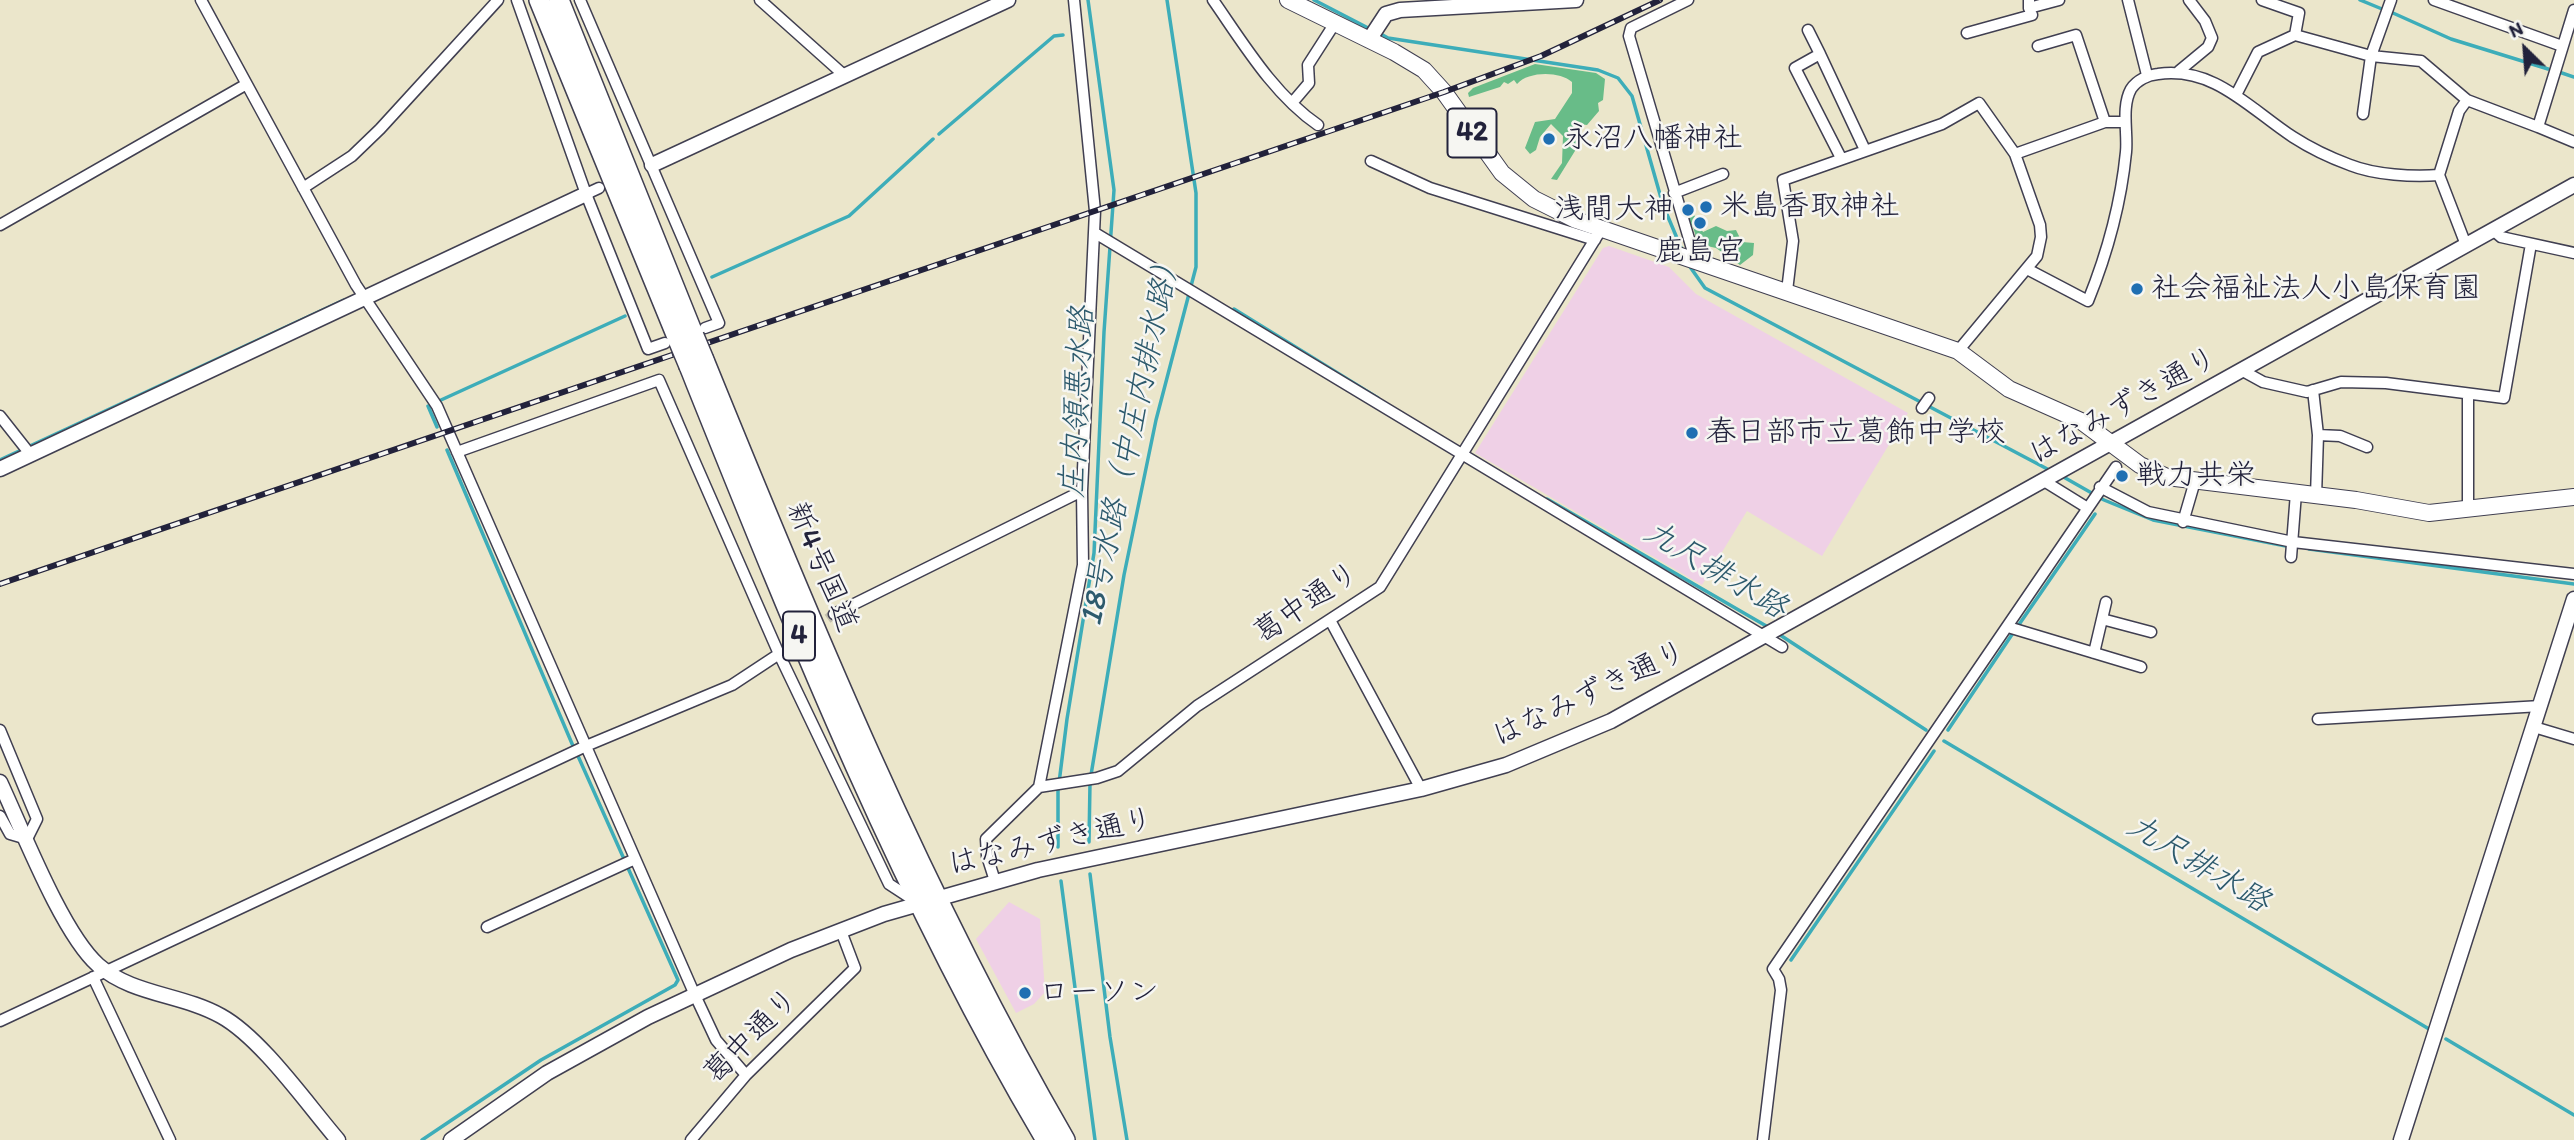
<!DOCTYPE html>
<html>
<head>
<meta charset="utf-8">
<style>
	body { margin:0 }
	#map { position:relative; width:2574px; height:1140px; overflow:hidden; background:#ebe6cb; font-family:Itim,sans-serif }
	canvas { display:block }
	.north { position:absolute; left:2490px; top:14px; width:70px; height:70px; -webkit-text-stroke:5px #f6f6f2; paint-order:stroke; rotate:335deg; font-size:19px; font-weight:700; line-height:28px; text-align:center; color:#22223b }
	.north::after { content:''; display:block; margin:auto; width:24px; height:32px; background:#22223b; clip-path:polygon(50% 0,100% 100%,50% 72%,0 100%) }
</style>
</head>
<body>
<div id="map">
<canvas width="2574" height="1140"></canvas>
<div class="north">N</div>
</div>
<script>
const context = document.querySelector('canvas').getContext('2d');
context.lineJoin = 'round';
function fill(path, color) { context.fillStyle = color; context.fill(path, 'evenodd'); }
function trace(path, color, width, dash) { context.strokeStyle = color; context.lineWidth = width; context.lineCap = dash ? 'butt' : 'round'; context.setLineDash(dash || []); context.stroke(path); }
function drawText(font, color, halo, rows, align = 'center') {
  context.font = font + ' Itim,"Klee One",sans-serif'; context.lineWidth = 5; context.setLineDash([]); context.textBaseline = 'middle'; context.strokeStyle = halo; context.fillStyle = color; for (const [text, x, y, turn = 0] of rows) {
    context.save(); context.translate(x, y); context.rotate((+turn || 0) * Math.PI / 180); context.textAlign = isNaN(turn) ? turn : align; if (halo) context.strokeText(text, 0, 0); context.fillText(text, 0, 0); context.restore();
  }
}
fill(new Path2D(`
	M 1609,246 L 1669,267 L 1696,294 L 1908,413 L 1822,556 L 1747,511 L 1702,585 L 1475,453 L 1603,248 Z
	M 1009,902 L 1040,919 L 1045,992 L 1034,1004 L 1016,1013 L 976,939 Z`), '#efd0e6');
fill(new Path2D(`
	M 1535,64 L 1596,73 L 1605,79 L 1603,100 L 1598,103 L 1599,111 L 1587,125 L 1579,124 L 1583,138 L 1557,180 L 1551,179 L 1562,163 L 1563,136 L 1551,124 L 1540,137 L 1536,150 L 1530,154 L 1525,148 L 1535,122 L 1555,119 L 1572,93 L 1572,82 C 1560,71 1528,71 1517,84 L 1514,80 L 1508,84 L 1504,82 L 1500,87 L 1469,97 L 1468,93 L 1473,88 Z
	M 1692,211 L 1703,232 L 1716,226 L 1727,231 L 1736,230 L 1742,242 L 1754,243 L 1753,255 L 1740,265 L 1716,248 L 1698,244 L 1693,227 L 1686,218 Z`), '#68bc88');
trace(new Path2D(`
	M 1314,0 L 1372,30
	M 2360,0 L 2382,9
	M 2393,13 L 2451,39 L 2548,69
	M 1379,33 L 1388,38 L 1598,70 L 1618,78 L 1632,96 L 1663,205 L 1682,250
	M 2559,72 L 2574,77
	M 939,134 L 1054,36 L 1063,35
	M 1688,264 L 1705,288 L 2053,472
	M 712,277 L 849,216 L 933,139
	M 1234,309 L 1378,398
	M 441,400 L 625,316
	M 428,406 L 437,427
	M 447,450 L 573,746
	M 0,460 L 344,300
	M 2060,475 L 2104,500 L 2153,520 L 2291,547
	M 1547,499 L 1768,627
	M 2309,549 L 2574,584
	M 2018,626 L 2095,514
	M 1777,633 L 1926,730
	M 1948,730 L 2013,633
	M 1944,741 L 2429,1029
	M 1091,775 L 1124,575 L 1156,420 L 1196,267 L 1196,193 L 1167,0
	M 1089,842 L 1090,783
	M 1058,847 L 1058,791 L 1067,719 L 1094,553 L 1104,332 L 1114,190 L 1088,0
	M 1090,874 L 1110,1037 L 1127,1140
	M 1061,881 L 1095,1140
	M 1791,960 L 1934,751
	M 2446,1039 L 2574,1115
	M 422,1140 L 541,1060 L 675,985 L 678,980 L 578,756`), '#3dadb9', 3.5);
trace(new Path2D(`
	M 779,654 L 834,614`), '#c3bfae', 10, [10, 5]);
const street = new Path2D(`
	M 201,0 L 356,285 L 437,406 L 694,993 L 716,1040 L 746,1075
	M 517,0 L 586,194 L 648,349 L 665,343
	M 580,0 L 719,323 L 705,328
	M 760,0 L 845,76
	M 1213,0 C 1243,43 1274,95 1318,125
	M 1688,0 L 1631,28 L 1629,36 L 1695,259
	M 2029,0 L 2029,8 L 2059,0
	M 2128,0 L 2147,75
	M 2262,0 L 2299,13 L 2295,35
	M 2434,0 L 2562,46
	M 2574,10 L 2538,127 L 2574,142
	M 1808,30 L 1820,54 L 1795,68 L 1841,158
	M 1967,33 L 2032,15 L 2029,8
	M 2038,46 L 2076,35 L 2105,122
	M 1820,54 L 1865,150
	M 2179,71 L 2208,47 L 2212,38 L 2205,21 L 2189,0
	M 2236,95 L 2258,52 L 2295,35 L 2371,56 L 2421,61 L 2467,100
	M 1292,103 L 1309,83 L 1308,65 L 1335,23
	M 2363,114 L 2371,56 L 2391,0
	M 2015,154 L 2105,122 L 2125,122
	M 1371,161 L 1430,188 L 1595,240
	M 303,188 L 352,156 L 380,129 L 498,0
	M 1674,193 L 1723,174
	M 586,194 L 599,188
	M 0,225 L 245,85
	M 2493,230 L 2501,237 L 2574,253
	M 1095,233 L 1782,647
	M 2466,245 L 2439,175 L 2459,111 L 2467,100 L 2538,127
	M 2027,269 L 2088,301 C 2107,254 2121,203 2126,152 C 2128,133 2121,107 2131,89 C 2137,80 2148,75 2158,74 C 2214,66 2250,109 2293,137 C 2310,148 2331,158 2350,165 C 2375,175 2413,177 2439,175
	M 1787,291 L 1793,241 L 1783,180 L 1942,124 L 1979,103 L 2015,154 L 2040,225 L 2041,237 L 2037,256 L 1958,351
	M 2243,371 L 2263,382 L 2307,392 L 2341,382 L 2386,383 L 2504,398 L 2531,244
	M 2313,390 L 2318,435 L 2316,496
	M 1922,408 L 1929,398
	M 0,416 L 30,454
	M 2318,435 L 2340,436 L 2367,447
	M 457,452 L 659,380 L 779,654 L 889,884 L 915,901
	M 2044,481 L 2086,507
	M 2100,487 L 2148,512 L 2293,542 L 2574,574
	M 2468,510 L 2468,394
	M 2183,522 L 2195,481
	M 2291,557 L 2296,493
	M 834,614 L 1082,491
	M 2102,619 L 2151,632
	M 1330,620 L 1421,789
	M 2008,627 L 2141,667
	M 2094,653 L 2106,602
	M 2318,719 L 2541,706
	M 2534,727 L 2574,739
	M 0,730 L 37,819 L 27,839 L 10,834 L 0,816
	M 1039,787 L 1083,565 L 1082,491 L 1095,211 L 1074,0
	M 995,881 L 987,856 L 986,839 L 1039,787 L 1097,778 L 1118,771 L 1197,706 L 1380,587 L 1602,228
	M 487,927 L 635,859
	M 93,977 L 170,1140
	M 0,1021 L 586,746 L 732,685 L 779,654
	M 691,1140 L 746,1075 L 855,968 L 841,931
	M 1763,1140 L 1781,990 L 1779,979 L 1773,969 L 2116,467`);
const secondary = new Path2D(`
	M 1369,40 L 1386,14 L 1400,10 L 1576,0
	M 652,165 L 1008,0
	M 0,469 L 586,194
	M 0,782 C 22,829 62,933 98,965 C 132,995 182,994 221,1016 C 261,1038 307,1104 338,1140
	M 451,1140 L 547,1073 L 648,1017 L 791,950 L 884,914 L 1038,870 L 1421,789 L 1506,765 L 1611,721 L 2574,185
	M 2401,1140 L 2574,599`);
const primary = new Path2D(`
	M 1288,0 L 1394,52 L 1424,70 L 1444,92 L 1502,173 L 1534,199 L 1576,220 L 1958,351 L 2009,389 L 2081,421 L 2140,465 L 2167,477 L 2356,500 L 2429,513 L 2574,497`);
const highway = new Path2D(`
	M 539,0 L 679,342
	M 559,0 L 694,336
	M 704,360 C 812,626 921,891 1065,1140
	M 689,366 C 795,630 900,894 1046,1140`);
trace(street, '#403f51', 13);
trace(secondary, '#403f51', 17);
trace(primary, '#403f51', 18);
trace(highway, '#403f51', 22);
trace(street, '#fff', 10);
trace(secondary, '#fff', 14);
trace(primary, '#fff', 16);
trace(highway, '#fff', 19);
const rail = new Path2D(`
	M 0,584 L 1444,92 L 1541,56 L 1660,0`);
trace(rail, '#22223b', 6);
trace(rail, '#f6f6f2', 3.5, [10]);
const highwayBridge = new Path2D(`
	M 694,336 L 704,360
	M 679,342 L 689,366`);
trace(highwayBridge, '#403f51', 22, []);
trace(highwayBridge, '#fff', 19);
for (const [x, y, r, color] of [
	[1549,139,7,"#1f6fb2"],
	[1706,207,7,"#1f6fb2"],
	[1688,210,7,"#1f6fb2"],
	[1700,223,7,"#1f6fb2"],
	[2137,289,7,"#1f6fb2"],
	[1692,433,7,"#1f6fb2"],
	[2122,476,7,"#1f6fb2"],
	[1025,993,7,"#1f6fb2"]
]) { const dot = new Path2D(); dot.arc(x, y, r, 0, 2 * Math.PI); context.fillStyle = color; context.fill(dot); trace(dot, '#f6f6f2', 2.5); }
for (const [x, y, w] of [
	[1472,133,49],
	[799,636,32]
]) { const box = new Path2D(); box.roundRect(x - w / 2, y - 24.5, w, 49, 5); context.fillStyle = '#f6f6f2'; context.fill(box); trace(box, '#22223b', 2); }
drawText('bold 28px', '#22223b', null, [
	["42",1472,133],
	["4",799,636]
]);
drawText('30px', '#22223b', '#f6f6f2', [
	["永沼八幡神社",1563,139],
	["米島香取神社",1720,207],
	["浅間大神",1674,210,"right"],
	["鹿島宮",1700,252,"center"],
	["社会福祉法人小島保育園",2151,289],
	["春日部市立葛飾中学校",1706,433],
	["戦力共栄",2136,476],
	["ローソン",1039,993]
], 'left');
drawText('30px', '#22223b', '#f6f6f2', [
	["はなみずき通り",2124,407,-29],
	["新4号国道",821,567,67],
	["葛中通り",1307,604,-34],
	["はなみずき通り",1590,695,-25],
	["はなみずき通り",1051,843,-13],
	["葛中通り",752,1037,-45]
]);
drawText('italic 32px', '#2d5a6d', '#f6f6f2', [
	["庄内領悪水路",1079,402,-87],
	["18号水路（中庄内排水路）",1132,437,-78],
	["九尺排水路",1715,571,31],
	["九尺排水路",2198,865,31]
]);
</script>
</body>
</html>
